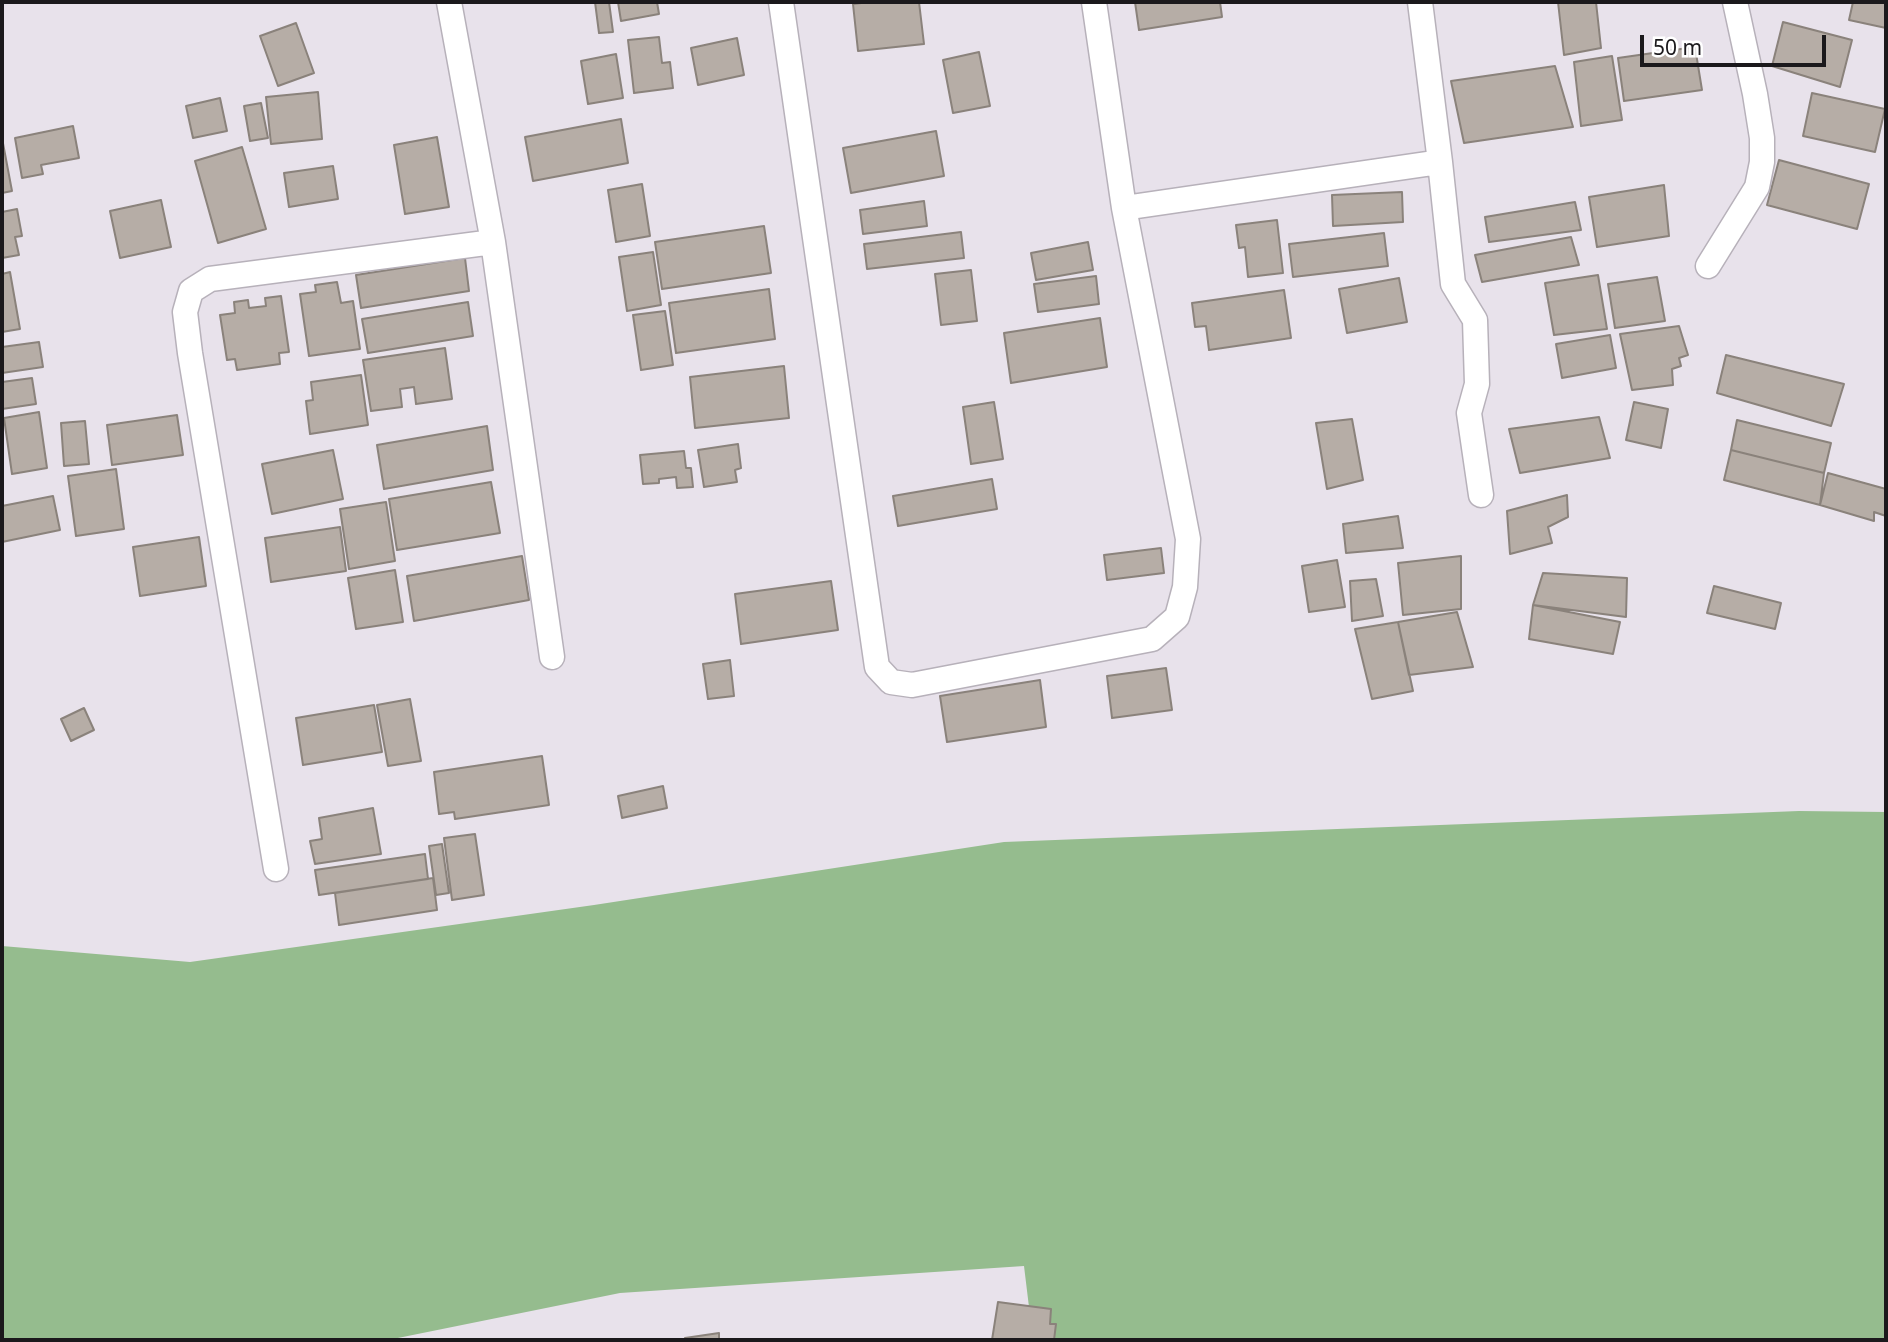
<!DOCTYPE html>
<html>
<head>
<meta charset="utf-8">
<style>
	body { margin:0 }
	#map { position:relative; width:1888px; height:1342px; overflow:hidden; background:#e8e2eb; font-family:"Noto Sans",sans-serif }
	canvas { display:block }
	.frame { position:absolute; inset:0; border:4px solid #1b191c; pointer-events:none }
	.scale { position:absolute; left:1640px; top:35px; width:186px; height:32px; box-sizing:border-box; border:4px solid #1b191c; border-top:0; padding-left:9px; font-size:21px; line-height:24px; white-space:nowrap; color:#1b191c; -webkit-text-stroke:5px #fff; paint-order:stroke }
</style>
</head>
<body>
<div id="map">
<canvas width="1888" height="1342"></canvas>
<div class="frame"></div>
<div class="scale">50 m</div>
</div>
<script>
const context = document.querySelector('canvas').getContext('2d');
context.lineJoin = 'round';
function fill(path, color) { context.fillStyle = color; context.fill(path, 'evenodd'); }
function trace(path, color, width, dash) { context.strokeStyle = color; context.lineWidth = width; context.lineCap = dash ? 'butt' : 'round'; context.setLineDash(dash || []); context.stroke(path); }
fill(new Path2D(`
	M 1799,811 L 1886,812 L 1886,1340 L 1033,1340 L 1024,1266 L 620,1293 L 388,1340 L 2,1340 L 2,946 L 190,962 L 594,905 L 1004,842 Z`), '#95bc8e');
const building = new Path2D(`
	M 595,2 L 609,2 L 613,32 L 599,33 Z
	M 618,2 L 657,2 L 659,14 L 621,21 Z
	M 870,2 L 919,2 L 924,44 L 858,51 L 853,4 Z
	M 1135,2 L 1220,2 L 1222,17 L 1139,30 Z
	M 1558,2 L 1596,2 L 1601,48 L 1564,55 Z
	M 1853,2 L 1886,2 L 1886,28 L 1849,20 Z
	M 1783,22 L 1852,40 L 1840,87 L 1772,66 Z
	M 296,23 L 314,73 L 278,86 L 260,36 Z
	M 659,37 L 662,63 L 670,62 L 673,88 L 634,93 L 628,40 Z
	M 737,38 L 744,75 L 698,85 L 691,48 Z
	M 1695,47 L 1702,90 L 1624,101 L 1618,58 Z
	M 979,52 L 990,106 L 953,113 L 943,60 Z
	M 616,54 L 623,98 L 588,104 L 581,61 Z
	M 1612,56 L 1622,120 L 1581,126 L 1574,62 Z
	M 1555,66 L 1573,127 L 1464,143 L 1451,81 Z
	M 318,92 L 322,139 L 271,144 L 266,97 Z
	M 1812,93 L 1885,109 L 1875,152 L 1803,136 Z
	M 220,98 L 227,131 L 193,138 L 186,106 Z
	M 261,103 L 268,138 L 250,141 L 244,106 Z
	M 621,119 L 628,163 L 533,181 L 525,137 Z
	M 73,126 L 79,158 L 41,165 L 43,174 L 22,178 L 15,138 Z
	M 936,131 L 944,176 L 851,193 L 843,148 Z
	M 437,137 L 449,207 L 405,214 L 394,145 Z
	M 2,138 L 12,191 L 2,193 Z
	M 242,147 L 266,229 L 218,243 L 195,161 Z
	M 1779,160 L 1869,184 L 1857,229 L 1767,205 Z
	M 333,166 L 338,199 L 289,207 L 284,173 Z
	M 642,184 L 650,236 L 616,242 L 608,190 Z
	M 1664,185 L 1669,236 L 1597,247 L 1589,197 Z
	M 1402,192 L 1403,222 L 1333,226 L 1332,195 Z
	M 161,200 L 171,247 L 120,258 L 110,211 Z
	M 924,201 L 927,226 L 863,234 L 860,210 Z
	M 1575,202 L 1581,230 L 1489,242 L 1485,217 Z
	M 17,209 L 22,236 L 15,237 L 19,255 L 2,258 L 2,212 Z
	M 1277,220 L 1283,273 L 1248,277 L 1245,247 L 1239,248 L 1236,225 Z
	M 764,226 L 771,273 L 662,289 L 655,242 Z
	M 961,232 L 964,258 L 867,269 L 864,244 Z
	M 1384,233 L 1388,266 L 1293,277 L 1289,244 Z
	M 1571,237 L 1579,265 L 1482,282 L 1475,255 Z
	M 1088,242 L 1093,270 L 1036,280 L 1031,253 Z
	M 653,252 L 661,305 L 627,311 L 619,257 Z
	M 465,258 L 469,291 L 361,308 L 356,275 Z
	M 971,270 L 977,321 L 941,325 L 935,274 Z
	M 10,272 L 20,329 L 2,332 L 2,274 Z
	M 1598,275 L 1607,329 L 1554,335 L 1545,283 Z
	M 1096,276 L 1099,304 L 1038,312 L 1034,284 Z
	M 1657,277 L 1665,321 L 1615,328 L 1608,284 Z
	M 1399,278 L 1407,322 L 1347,333 L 1339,289 Z
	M 337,282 L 341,303 L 353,301 L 360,349 L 309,356 L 300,294 L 316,292 L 315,285 Z
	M 769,289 L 775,339 L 676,353 L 669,303 Z
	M 1284,290 L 1291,338 L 1209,350 L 1206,326 L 1195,327 L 1192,303 Z
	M 281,296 L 289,352 L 279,353 L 280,364 L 237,370 L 235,359 L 227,360 L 220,315 L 235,313 L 234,302 L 248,300 L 249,308 L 266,306 L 265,298 Z
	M 468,302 L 473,336 L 368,353 L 362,319 Z
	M 665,311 L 673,365 L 641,370 L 633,315 Z
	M 1100,318 L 1107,367 L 1011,383 L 1004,333 Z
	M 1679,326 L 1688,355 L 1679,358 L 1681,366 L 1672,369 L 1673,385 L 1632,390 L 1620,334 Z
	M 1610,335 L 1616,368 L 1562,378 L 1556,344 Z
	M 39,342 L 43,367 L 2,373 L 2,347 Z
	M 445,348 L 452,399 L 416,404 L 414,387 L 400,389 L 402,407 L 371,411 L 363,360 Z
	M 1726,355 L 1844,384 L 1831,426 L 1717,393 Z
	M 784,366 L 789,418 L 695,428 L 690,377 Z
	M 361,375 L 368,425 L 310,434 L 306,401 L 313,400 L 311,382 Z
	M 32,378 L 36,404 L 2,409 L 2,382 Z
	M 994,402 L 1003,459 L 971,464 L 963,407 Z
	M 1634,402 L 1668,409 L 1661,448 L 1626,440 Z
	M 39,412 L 47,468 L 12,474 L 4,418 Z
	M 177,415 L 183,455 L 112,465 L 107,425 Z
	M 1599,417 L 1610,458 L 1520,473 L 1509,429 Z
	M 1352,419 L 1363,480 L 1327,489 L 1316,423 Z
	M 1737,420 L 1831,443 L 1824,473 L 1731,450 Z
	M 85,421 L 89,464 L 64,466 L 61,423 Z
	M 487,426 L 493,470 L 384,489 L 377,445 Z
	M 738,444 L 741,468 L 735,470 L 737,482 L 704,487 L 698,450 Z
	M 333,450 L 343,499 L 272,514 L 262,464 Z
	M 1731,450 L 1824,473 L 1820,505 L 1724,480 Z
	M 684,451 L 686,468 L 691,468 L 693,487 L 677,488 L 676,477 L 659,479 L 659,483 L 643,484 L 640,455 Z
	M 116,469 L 124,529 L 76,536 L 68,476 Z
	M 1828,473 L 1886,489 L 1886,516 L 1874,512 L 1874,521 L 1820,505 Z
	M 992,479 L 997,509 L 898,526 L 893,496 Z
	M 491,482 L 500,533 L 397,550 L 389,499 Z
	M 1567,495 L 1568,517 L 1548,527 L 1552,543 L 1510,554 L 1507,511 Z
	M 53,496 L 60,530 L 2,542 L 2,506 Z
	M 386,502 L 395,561 L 349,569 L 340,509 Z
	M 1398,516 L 1403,548 L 1346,553 L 1343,524 Z
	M 340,527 L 346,571 L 271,582 L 265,538 Z
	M 199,537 L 206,586 L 140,596 L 133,547 Z
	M 1161,548 L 1164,573 L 1107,580 L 1104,555 Z
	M 522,556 L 529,600 L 414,621 L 407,576 Z
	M 1461,556 L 1461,609 L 1403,615 L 1398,563 Z
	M 1337,560 L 1345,607 L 1309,612 L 1302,566 Z
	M 395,570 L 403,622 L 356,629 L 348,578 Z
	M 1543,573 L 1627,578 L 1626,617 L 1533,605 Z
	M 1376,579 L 1383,616 L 1352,621 L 1350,581 Z
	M 831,581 L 838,630 L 741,644 L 735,594 Z
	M 1714,586 L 1781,603 L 1775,629 L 1707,613 Z
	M 1533,605 L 1620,622 L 1613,654 L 1529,639 Z
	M 1457,612 L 1473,667 L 1409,675 L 1398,622 Z
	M 1398,622 L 1413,691 L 1372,699 L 1355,629 Z
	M 730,660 L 734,696 L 708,699 L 703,664 Z
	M 1166,668 L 1172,710 L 1112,718 L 1107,676 Z
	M 1040,680 L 1046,727 L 947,742 L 940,696 Z
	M 410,699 L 421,761 L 388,766 L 377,705 Z
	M 374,705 L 382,752 L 303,765 L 296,718 Z
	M 84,708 L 94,730 L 71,741 L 61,719 Z
	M 542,756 L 549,805 L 455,819 L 454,812 L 439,814 L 434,772 Z
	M 663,786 L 667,808 L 622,818 L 618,796 Z
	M 373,808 L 381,854 L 315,864 L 310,841 L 322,839 L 319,818 Z
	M 475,834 L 484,895 L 452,900 L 444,838 Z
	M 442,844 L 449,893 L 436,895 L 429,846 Z
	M 425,854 L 428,879 L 319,895 L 315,870 Z
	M 433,878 L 437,910 L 339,925 L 335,893 Z
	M 998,1302 L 1051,1309 L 1050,1324 L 1056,1324 L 1054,1340 L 992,1340 Z
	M 719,1333 L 719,1340 L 685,1340 L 685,1338 Z`);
fill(building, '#b6ada6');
trace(building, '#8a827b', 2);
const street = new Path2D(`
	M 449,2 L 493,242 L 552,657
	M 781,2 L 877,667 L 891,682 L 912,685 L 1152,639 L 1177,617 L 1185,587 L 1188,539 L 1124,208 L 1094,2
	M 1420,2 L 1440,162 L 1453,284 L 1475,320 L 1477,384 L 1469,413 L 1481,495
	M 1124,208 L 1440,162
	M 1708,266 L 1757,187 L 1762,162 L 1762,138 L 1755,94 L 1735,2
	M 276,869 L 190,353 L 185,312 L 191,291 L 210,279 L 493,242`);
trace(street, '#b7b1ba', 27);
trace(street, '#fff', 24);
</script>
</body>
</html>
